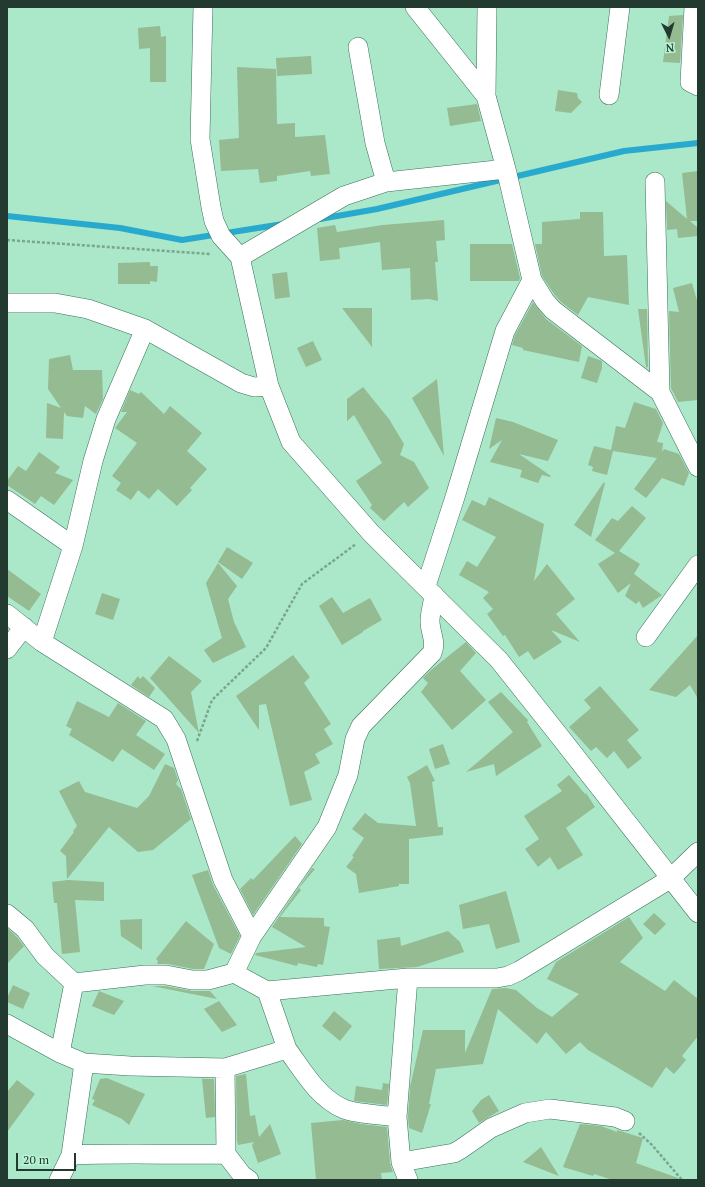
<!DOCTYPE html>
<html>
<head>
<meta charset="utf-8">
<style>
	body { margin:0 }
	#map { position:relative; width:705px; height:1187px; overflow:hidden; background:#abe7c9; font-family:"PT Serif",serif }
	canvas { display:block }
	.frame { position:absolute; inset:0; border:8px solid #223a2f; pointer-events:none }
	.north { position:absolute; left:649px; top:16px; width:40px; height:40px; -webkit-text-stroke:3px #b8f4d6; paint-order:stroke; rotate:175deg; font-size:11px; font-weight:700; line-height:16px; text-align:center; color:#223a2f }
	.north::after { content:''; display:block; margin:auto; width:14px; height:18px; background:#223a2f; clip-path:polygon(50% 0,100% 100%,50% 72%,0 100%) }
	.scale { position:absolute; left:16px; top:1153px; width:60px; height:18px; box-sizing:border-box; border:2px solid #223a2f; border-top:0; padding-left:5px; font-size:12px; line-height:14px; white-space:nowrap; color:#223a2f; -webkit-text-stroke:3px #b8f4d6; paint-order:stroke }
</style>
</head>
<body>
<div id="map">
<canvas width="705" height="1187"></canvas>
<div class="frame"></div>
<div class="north">N</div>
<div class="scale">20 m</div>
</div>
<script>
const context = document.querySelector('canvas').getContext('2d');
context.lineJoin = 'round';
function trace(path, color, width, dash) { context.strokeStyle = color; context.lineWidth = width; context.lineCap = dash ? 'butt' : 'round'; context.setLineDash(dash || []); context.stroke(path); }
function fill(path, color) { context.fillStyle = color; context.fill(path, 'evenodd'); }
trace(new Path2D(`
	M 7,216 L 120,228 L 182,240 L 283,224
	M 320,219 L 377,209 L 624,151 L 698,143`), '#28aacf', 6);
fill(new Path2D(`
	M 683,15 L 680,63 L 663,62 L 669,16 Z
	M 160,26 L 161,37 L 166,36 L 166,82 L 150,82 L 150,48 L 139,49 L 138,28 Z
	M 311,56 L 312,74 L 277,76 L 276,58 Z
	M 237,67 L 276,69 L 277,124 L 295,123 L 295,137 L 325,135 L 330,174 L 311,176 L 310,171 L 277,176 L 277,181 L 260,183 L 258,169 L 221,171 L 219,140 L 239,138 Z
	M 558,90 L 577,93 L 578,98 L 582,102 L 571,113 L 555,111 Z
	M 477,104 L 481,121 L 450,126 L 447,108 Z
	M 698,171 L 698,221 L 690,221 L 698,228 L 698,236 L 678,238 L 677,229 L 667,230 L 666,201 L 687,219 L 682,173 Z
	M 580,212 L 603,212 L 604,256 L 627,255 L 629,305 L 588,297 L 578,315 L 561,302 L 554,294 L 542,276 L 535,244 L 542,244 L 542,222 L 580,219 Z
	M 444,220 L 445,240 L 436,241 L 438,262 L 435,262 L 438,301 L 429,299 L 411,300 L 410,268 L 382,270 L 380,242 L 339,248 L 340,259 L 320,261 L 317,228 L 335,225 L 337,232 L 383,225 Z
	M 470,244 L 512,244 L 520,278 L 519,281 L 470,281 Z
	M 150,262 L 150,266 L 158,266 L 157,282 L 150,281 L 150,284 L 118,284 L 118,263 Z
	M 287,272 L 290,297 L 275,299 L 272,274 Z
	M 692,283 L 698,304 L 698,400 L 678,402 L 671,388 L 669,311 L 679,312 L 673,288 Z
	M 533,302 L 546,319 L 582,346 L 579,362 L 523,350 L 523,348 L 512,345 L 515,335 Z
	M 342,308 L 372,308 L 372,347 Z
	M 638,309 L 647,309 L 648,366 L 647,368 L 646,367 Z
	M 313,341 L 322,360 L 306,367 L 297,348 Z
	M 70,355 L 73,370 L 102,370 L 103,399 L 96,414 L 85,406 L 83,418 L 67,416 L 64,412 L 63,439 L 46,438 L 47,403 L 61,408 L 48,389 L 49,359 Z
	M 588,356 L 602,361 L 602,368 L 597,383 L 581,378 Z
	M 437,379 L 444,456 L 412,398 Z
	M 363,387 L 389,419 L 404,444 L 400,455 L 414,462 L 429,488 L 408,507 L 404,502 L 384,521 L 370,508 L 372,505 L 356,481 L 382,463 L 354,415 L 347,421 L 347,399 Z
	M 130,390 L 139,394 L 141,392 L 164,414 L 170,406 L 202,433 L 187,451 L 207,469 L 190,488 L 192,490 L 177,506 L 158,489 L 149,499 L 138,490 L 131,500 L 116,490 L 121,483 L 112,476 L 137,443 L 115,428 L 127,412 L 121,412 Z
	M 634,402 L 656,409 L 663,423 L 657,442 L 663,443 L 662,452 L 664,449 L 679,454 L 689,473 L 684,486 L 662,478 L 646,498 L 634,489 L 657,458 L 613,451 L 607,475 L 592,471 L 593,467 L 588,465 L 594,446 L 611,450 L 616,426 L 625,428 Z
	M 496,418 L 513,422 L 558,440 L 548,461 L 519,454 L 551,476 L 550,477 L 542,475 L 538,483 L 520,477 L 522,470 L 490,462 L 502,440 L 489,449 Z
	M 39,452 L 60,467 L 55,473 L 73,480 L 54,505 L 41,496 L 35,504 L 7,485 L 7,481 L 18,466 L 26,471 Z
	M 604,482 L 605,483 L 591,537 L 574,525 Z
	M 489,497 L 544,524 L 534,581 L 547,564 L 575,599 L 556,614 L 580,642 L 551,630 L 562,642 L 534,660 L 528,651 L 519,657 L 505,635 L 503,636 L 487,614 L 493,609 L 483,598 L 489,592 L 459,575 L 467,561 L 477,567 L 496,537 L 462,520 L 472,500 L 485,506 Z
	M 632,506 L 646,518 L 619,551 L 640,564 L 634,574 L 662,595 L 643,608 L 639,601 L 636,604 L 625,596 L 631,583 L 618,593 L 598,564 L 615,553 L 595,540 L 612,518 L 618,521 Z
	M 227,547 L 253,563 L 242,579 L 218,562 Z
	M 218,563 L 237,586 L 228,599 L 234,622 L 246,647 L 213,663 L 204,650 L 222,638 L 206,583 Z
	M 7,569 L 41,594 L 29,611 L 7,596 Z
	M 102,593 L 120,599 L 113,620 L 95,614 Z
	M 332,597 L 343,613 L 370,598 L 382,620 L 363,631 L 363,632 L 342,645 L 319,606 Z
	M 698,635 L 698,699 L 690,685 L 676,697 L 649,690 Z
	M 466,642 L 476,653 L 460,671 L 486,700 L 452,730 L 421,692 L 428,683 L 423,678 L 431,670 Z
	M 293,655 L 310,677 L 304,683 L 331,724 L 324,729 L 333,744 L 315,754 L 320,763 L 304,772 L 312,800 L 290,806 L 266,704 L 259,705 L 259,730 L 236,696 Z
	M 169,656 L 202,681 L 191,692 L 199,733 L 150,678 Z
	M 138,676 L 140,679 L 143,676 L 155,688 L 149,697 L 131,685 Z
	M 600,686 L 639,730 L 627,740 L 642,758 L 628,769 L 614,751 L 607,758 L 596,747 L 591,751 L 569,727 L 591,708 L 584,700 Z
	M 501,692 L 528,720 L 527,722 L 542,746 L 496,776 L 494,764 L 466,772 L 513,732 L 488,702 Z
	M 77,701 L 109,717 L 118,703 L 146,721 L 136,735 L 165,754 L 154,770 L 122,749 L 113,762 L 69,735 L 72,729 L 66,726 Z
	M 443,744 L 450,764 L 435,769 L 429,749 Z
	M 165,764 L 174,768 L 178,780 L 176,784 L 181,789 L 191,819 L 153,850 L 138,852 L 109,827 L 67,879 L 66,856 L 60,851 L 74,832 L 73,831 L 77,826 L 59,791 L 79,781 L 85,792 L 137,808 L 149,796 Z
	M 427,765 L 435,781 L 432,782 L 438,827 L 443,827 L 443,835 L 409,839 L 409,884 L 399,884 L 399,886 L 359,893 L 356,874 L 346,867 L 354,857 L 352,856 L 364,838 L 352,829 L 365,813 L 378,823 L 416,826 L 410,783 L 407,777 Z
	M 569,775 L 585,794 L 586,793 L 595,807 L 566,828 L 583,855 L 558,870 L 550,857 L 538,867 L 525,849 L 539,839 L 524,816 L 562,791 L 557,785 Z
	M 295,836 L 302,844 L 253,915 L 240,889 L 251,878 L 253,880 Z
	M 312,868 L 315,869 L 299,888 L 301,890 L 280,917 L 324,918 L 324,926 L 330,927 L 323,965 L 318,964 L 317,967 L 298,963 L 297,966 L 255,955 L 256,953 L 306,947 L 272,927 Z
	M 208,870 L 213,885 L 240,936 L 231,954 L 219,948 L 192,875 Z
	M 68,880 L 104,882 L 104,901 L 75,900 L 80,952 L 62,954 L 57,903 L 54,903 L 52,882 Z
	M 506,891 L 520,942 L 496,949 L 489,924 L 463,929 L 459,905 Z
	M 654,913 L 666,924 L 655,935 L 643,924 Z
	M 629,917 L 643,938 L 620,962 L 665,991 L 674,980 L 698,999 L 698,1036 L 682,1056 L 686,1060 L 674,1074 L 666,1067 L 652,1088 L 588,1050 L 580,1042 L 566,1054 L 546,1032 L 537,1044 L 498,1009 L 483,1064 L 436,1069 L 429,1104 L 431,1104 L 422,1133 L 409,1128 L 408,1117 L 410,1087 L 423,1030 L 465,1030 L 465,1053 L 492,989 L 506,988 L 516,990 L 537,1008 L 552,1017 L 579,994 L 547,979 L 556,962 Z
	M 142,919 L 142,950 L 121,936 L 120,920 Z
	M 186,921 L 214,944 L 204,969 L 193,969 L 168,964 L 157,964 L 158,961 L 156,959 Z
	M 7,928 L 17,937 L 24,946 L 7,964 Z
	M 448,931 L 460,942 L 464,952 L 417,967 L 379,969 L 377,940 L 400,937 L 401,946 Z
	M 13,985 L 30,993 L 23,1009 L 7,1002 L 7,998 Z
	M 152,986 L 165,986 L 192,991 L 210,991 L 217,999 Z
	M 99,991 L 124,1001 L 114,1015 L 92,1006 Z
	M 219,1001 L 237,1025 L 222,1032 L 204,1009 Z
	M 334,1011 L 352,1026 L 340,1041 L 322,1026 Z
	M 246,1074 L 250,1116 L 255,1115 L 259,1137 L 270,1124 L 281,1154 L 258,1163 L 252,1145 L 254,1142 L 238,1145 L 237,1141 L 236,1076 Z
	M 107,1078 L 145,1094 L 129,1125 L 122,1119 L 92,1105 L 95,1100 L 92,1099 L 100,1079 Z
	M 202,1079 L 214,1079 L 215,1117 L 206,1118 Z
	M 17,1080 L 35,1094 L 7,1132 L 7,1092 Z
	M 383,1083 L 389,1084 L 387,1105 L 354,1101 L 356,1086 L 382,1090 Z
	M 489,1095 L 499,1111 L 479,1123 L 472,1111 L 481,1100 Z
	M 343,1120 L 361,1124 L 387,1127 L 390,1163 L 393,1172 L 381,1173 L 382,1180 L 316,1180 L 311,1123 Z
	M 580,1124 L 601,1126 L 617,1132 L 617,1130 L 643,1138 L 636,1163 L 678,1178 L 678,1180 L 613,1180 L 594,1174 L 593,1176 L 563,1167 Z
	M 541,1147 L 559,1176 L 523,1162 Z`), '#94bb91');
const street = new Path2D(`
	M 203,7 L 200,139 L 211,207 L 214,221 L 221,236 L 240,257 L 269,386
	M 415,7 L 486,96 L 506,169 L 532,280 L 545,301 L 553,310 L 660,392 L 698,467
	M 694,7 L 690,82 L 698,86
	M 358,47 L 375,143 L 386,182
	M 609,95 L 620,7
	M 486,96 L 487,7
	M 655,182 L 660,392
	M 240,257 L 344,196 L 386,182 L 506,169
	M 7,303 L 55,303 L 88,309 L 145,329 L 241,383 L 254,387 L 269,386 L 291,442 L 371,533 L 499,660 L 557,733 L 698,913
	M 7,500 L 73,546
	M 426,586 L 455,497 L 505,331 L 532,280
	M 7,614 L 42,642 L 164,719 L 176,739 L 223,880 L 252,936 L 234,973 L 267,991
	M 646,637 L 698,565
	M 42,642 L 73,546 L 93,461 L 106,419 L 145,329
	M 7,649 L 24,627
	M 7,914 L 25,929 L 45,956 L 74,983 L 60,1053
	M 252,936 L 327,827 L 348,775 L 355,739 L 361,726 L 432,653 C 437,642 430,633 430,621 C 430,613 433,604 434,595
	M 74,983 L 145,975 L 166,975 L 192,980 L 208,980 L 234,973
	M 7,1024 L 60,1053 L 84,1063 L 130,1066 L 225,1068 L 287,1049 L 267,991 L 408,978 L 497,978 L 508,976 L 519,971 L 670,879 L 698,852
	M 287,1049 C 303,1071 318,1098 344,1109 C 356,1114 383,1115 397,1117
	M 84,1063 L 71,1155 C 123,1153 174,1155 226,1154 L 242,1175 L 249,1180
	M 225,1068 L 226,1154
	M 401,1162 L 454,1153 L 461,1149 L 491,1128 L 525,1113 L 550,1109 L 615,1117 L 625,1121
	M 59,1180 L 71,1155
	M 408,1180 L 401,1162 L 397,1117 L 408,978`);
trace(street, '#387158', 20);
trace(new Path2D(`
	M 7,240 L 210,254
	M 197,741 L 212,700 L 266,648 L 302,584 L 356,544
	M 639,1133 L 652,1145 L 682,1180`), '#78a690', 2.5, [3, 2]);
trace(street, '#fff', 19);
</script>
</body>
</html>
